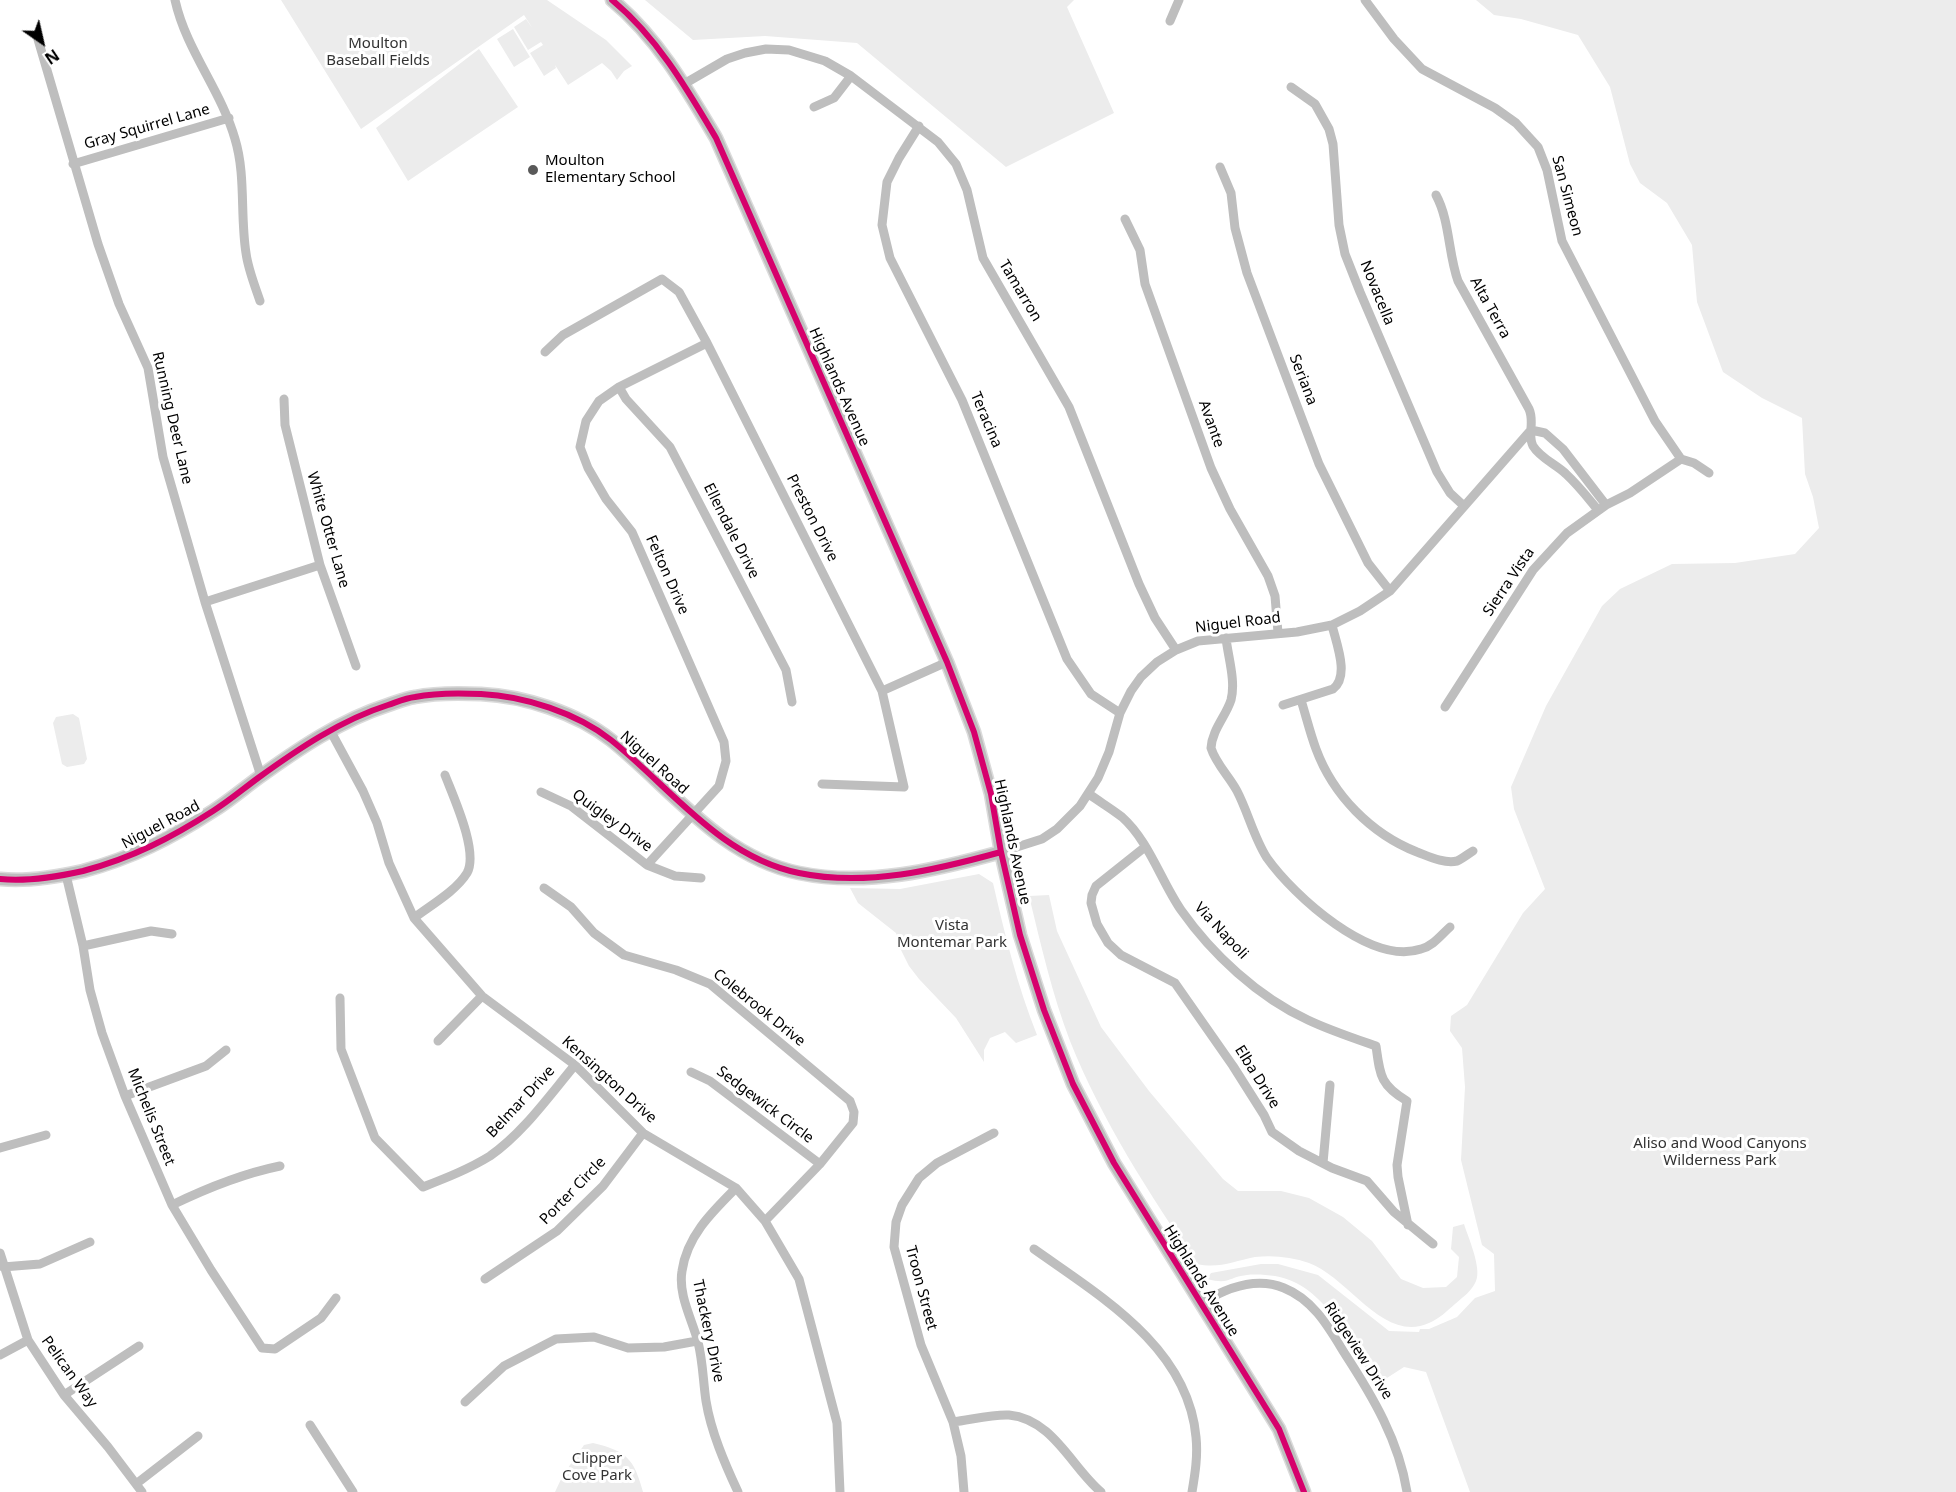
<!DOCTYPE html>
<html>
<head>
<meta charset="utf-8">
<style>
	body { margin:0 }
	#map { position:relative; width:1956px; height:1492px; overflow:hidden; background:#fff; font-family:"Noto Sans",sans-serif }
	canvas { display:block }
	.north { position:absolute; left:12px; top:12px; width:60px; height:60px; -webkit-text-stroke:4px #fff; paint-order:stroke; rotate:146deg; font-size:16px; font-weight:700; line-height:24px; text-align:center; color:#000 }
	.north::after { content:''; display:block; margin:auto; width:21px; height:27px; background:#000; clip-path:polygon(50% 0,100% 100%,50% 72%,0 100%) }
</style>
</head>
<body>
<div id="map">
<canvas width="1956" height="1492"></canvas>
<div class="north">N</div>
</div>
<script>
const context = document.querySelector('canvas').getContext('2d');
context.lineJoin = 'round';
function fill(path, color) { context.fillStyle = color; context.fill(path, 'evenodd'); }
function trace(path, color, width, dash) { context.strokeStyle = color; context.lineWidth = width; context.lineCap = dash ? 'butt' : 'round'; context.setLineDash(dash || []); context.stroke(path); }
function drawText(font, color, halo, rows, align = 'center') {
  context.font = font + ' "Noto Sans",sans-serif'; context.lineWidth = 6; context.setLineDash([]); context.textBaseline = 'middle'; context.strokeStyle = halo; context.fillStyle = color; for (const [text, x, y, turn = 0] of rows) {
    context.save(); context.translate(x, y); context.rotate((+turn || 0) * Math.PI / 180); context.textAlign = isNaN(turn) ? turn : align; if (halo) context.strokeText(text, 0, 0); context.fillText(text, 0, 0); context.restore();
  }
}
fill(new Path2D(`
	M 281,0 L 547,0 L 606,40 L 632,66 L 624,71 L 617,80 L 611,71 L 602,63 L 568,85 L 555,65 L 556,68 L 544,76 L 530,53 L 543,45 L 541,42 L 528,50 L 514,27 L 526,19 L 533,29 L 524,15 L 361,129 Z
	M 645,0 L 1074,0 L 1067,7 L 1114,113 L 1006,167 L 857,43 L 765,36 L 693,40 Z
	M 1476,0 L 1956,0 L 1956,1492 L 1470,1492 L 1426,1372 L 1404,1367 L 1376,1385 C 1352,1347 1326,1284 1275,1276 C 1267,1275 1255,1274 1247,1275 C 1228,1277 1230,1285 1207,1279 L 1211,1273 L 1261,1264 L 1278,1264 L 1318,1275 L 1389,1331 L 1419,1332 L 1420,1329 L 1429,1329 L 1457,1317 L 1475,1298 L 1495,1291 L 1494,1254 L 1482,1245 L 1461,1160 L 1465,1087 L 1462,1048 L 1450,1031 L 1451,1016 L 1467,1005 L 1523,913 L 1545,889 L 1514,809 L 1511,787 L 1546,706 L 1602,606 L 1620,589 L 1672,564 L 1735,563 L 1795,554 L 1819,528 L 1813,497 L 1805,474 L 1802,418 L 1762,398 L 1723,372 L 1697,302 L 1692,245 L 1667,203 L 1640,183 L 1630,164 L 1610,87 L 1578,35 L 1521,19 L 1494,15 Z
	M 513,29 L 530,57 L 514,67 L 497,39 Z
	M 479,49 L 518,107 L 408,181 L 376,128 Z
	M 73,714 L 79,718 L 87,759 L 84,764 L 67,767 L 62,764 L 53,723 L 56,717 Z
	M 979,874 L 993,883 C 1005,935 1017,985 1037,1035 L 1016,1043 L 1005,1032 L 990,1038 L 984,1050 L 984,1062 L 956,1018 L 919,979 L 909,966 L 899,946 L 896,933 L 858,903 L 850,888 L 900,889 Z
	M 1049,895 L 1057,931 L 1101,1027 L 1149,1091 L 1223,1179 L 1238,1191 L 1281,1191 L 1309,1198 L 1343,1217 L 1372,1241 L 1401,1279 L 1423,1288 L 1446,1287 L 1457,1277 L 1459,1257 L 1451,1249 L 1453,1227 L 1464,1224 C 1468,1237 1482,1268 1476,1281 C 1472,1291 1463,1297 1455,1304 C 1447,1311 1439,1319 1429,1323 C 1384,1344 1348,1277 1309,1263 C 1292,1257 1273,1255 1255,1257 C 1234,1261 1219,1269 1197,1264 C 1149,1193 1102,1121 1070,1041 C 1052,994 1041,945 1029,896 Z
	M 593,1443 C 627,1451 634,1459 643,1492 L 555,1492 L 563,1475 L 584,1445 Z`), '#ececec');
const major = new Path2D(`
	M 612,0 C 657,37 687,89 716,138 L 947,662 L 974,732 L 991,794 L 1001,852 L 1020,935 L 1044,1010 L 1073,1084 L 1114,1163 L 1279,1429 L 1304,1492
	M 0,879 C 27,882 56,877 83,871 C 132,858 171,838 213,811 C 229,801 243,789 258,778 C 298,749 341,720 388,705 C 397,702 406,698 415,697 C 434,693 461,693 481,694 C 524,696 577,713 611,740 C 670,787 720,857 799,873 C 866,887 936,870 1001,852`);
trace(major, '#dbdbdb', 15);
trace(new Path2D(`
	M 175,0 C 186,50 221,90 235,139 C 246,175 240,215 246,253 C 248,269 255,286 260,301
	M 1365,0 L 1394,39 L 1422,69 L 1495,108 L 1516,123 L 1538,147 L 1547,170 L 1562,241 L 1655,421 L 1681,459 L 1694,463 L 1709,473
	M 1170,21 L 1179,0
	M 37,36 L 98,244 L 119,304 L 148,368 L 163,457 L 205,602 L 261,776
	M 684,84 L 727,59 L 745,53 L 766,49 L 789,50 L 825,61 L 851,76 L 938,142 L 956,164 L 967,190 L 983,258 L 1069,407 L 1139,584 L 1155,618 L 1176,650
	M 1291,87 L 1315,104 L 1329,129 L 1333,144 L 1339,225 L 1345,254 L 1360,292 L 1437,472 L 1450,493 L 1464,506
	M 814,107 L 834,98 L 851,76
	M 919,126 L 899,158 L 887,182 L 882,225 L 890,258 L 962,400 L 1067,659 L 1091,694 L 1120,713
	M 73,164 L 229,118
	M 1220,167 L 1231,193 L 1235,228 L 1247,273 L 1319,464 L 1368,563 L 1390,591
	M 1436,195 C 1450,221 1448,253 1458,281 L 1529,409 C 1535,422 1527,435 1533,446 C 1540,458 1557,465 1566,474 C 1578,485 1588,498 1598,510
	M 1125,219 L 1140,250 L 1145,284 L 1211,468 L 1230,509 L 1268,576 L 1275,596 L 1278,633
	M 545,352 L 563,335 L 662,279 L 679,292 L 707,343 L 882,691 L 904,787 L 822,784
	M 619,387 L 626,399 L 670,447 L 786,670 L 792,702
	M 284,399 L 285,425 L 320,565 L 356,666
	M 1531,430 L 1545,433 L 1563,449 L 1606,505
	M 205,602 L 320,565
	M 1226,638 C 1228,657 1236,681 1231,700 C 1226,716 1212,730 1211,748 C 1216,764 1229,776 1237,791 C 1248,812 1254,838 1267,858 C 1294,896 1371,966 1421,949 C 1433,946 1441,935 1450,927
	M 882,691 L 947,662
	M 1301,700 C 1306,716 1310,733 1316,749 C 1333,795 1371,834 1417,852 C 1428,856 1444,864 1457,861 C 1462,859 1468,854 1473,851
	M 1283,705 L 1333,689 C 1350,676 1336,643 1332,625
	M 1445,707 L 1533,570 L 1567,533 L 1606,505 L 1630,493 L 1681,459
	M 330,730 L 363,791 L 377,823 L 389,863 L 414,918 L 482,996 L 575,1065 L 643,1133 L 736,1188 L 765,1221 L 799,1279 L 837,1423 L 840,1492
	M 541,792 L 571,806 L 647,865 L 675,876 L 701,878
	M 1089,794 C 1100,802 1112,809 1122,817 C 1149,841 1161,881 1181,910 C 1212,954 1258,997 1308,1020 C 1329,1030 1353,1038 1376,1046 C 1380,1075 1380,1085 1407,1101 L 1397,1165 L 1398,1177 L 1408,1225
	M 1145,847 L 1096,886 L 1092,895 L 1091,903 L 1097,924 L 1108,943 L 1121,955 L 1175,983 L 1233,1066 L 1264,1115 L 1272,1132 L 1299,1151 L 1332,1168 L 1367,1181 L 1394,1212 L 1433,1244
	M 1001,852 L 1042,839 L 1057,829 L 1080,806 L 1098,778 L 1109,752 L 1120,713 L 1131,691 L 1141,677 L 1157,662 L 1176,650 L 1198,641 L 1297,632 L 1332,625 L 1360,611 L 1390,591 L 1531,430
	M 647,865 L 719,786 L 726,761 L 724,742 L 632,532 L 606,499 L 588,468 L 580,447 L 586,421 L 599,401 L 619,387 L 707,343
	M 66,875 L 83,946 L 90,990 L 102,1033 L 125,1096 L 172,1205 L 211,1270 L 262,1348 L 275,1349 L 321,1318 L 336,1298
	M 544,888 L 571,907 L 594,933 L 624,955 L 676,970 L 710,984 L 850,1101 L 854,1112 L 853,1123 L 820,1164 L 765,1221
	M 414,918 C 431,905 456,891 467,873 C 479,852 453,796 445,775
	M 83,946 L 151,931 L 172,934
	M 340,998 L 341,1049 L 375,1138 L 423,1187 C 446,1178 469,1169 490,1156 C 523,1133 549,1096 575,1065
	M 438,1041 L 482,996
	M 691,1072 L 710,1081 L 820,1164
	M 125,1096 L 206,1066 L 226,1050
	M 0,1148 L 46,1135
	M 1323,1163 L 1330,1085
	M 736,1188 C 712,1212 687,1236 682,1271 C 678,1295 692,1319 698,1342 C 703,1362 703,1381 706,1401 C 711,1432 725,1464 738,1492
	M 172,1205 C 207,1188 241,1174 280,1166
	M 1034,1249 C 1100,1296 1188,1347 1196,1437 C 1198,1456 1195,1474 1192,1492
	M 0,1253 L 28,1340 L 64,1395 L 108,1447 L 142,1492
	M 3,1267 L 40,1264 L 90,1242
	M 485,1279 L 557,1231 L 603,1186 L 643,1133
	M 1202,1303 C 1226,1288 1255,1276 1284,1288 C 1314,1300 1329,1328 1345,1354 C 1373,1397 1399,1441 1407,1492
	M 0,1355 L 28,1340
	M 64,1395 L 139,1346
	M 465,1402 L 504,1366 L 556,1339 L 594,1337 L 628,1348 L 664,1347 L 697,1341
	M 953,1422 C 970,1420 993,1414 1009,1415 C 1053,1419 1072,1468 1101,1492
	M 310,1425 L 353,1492
	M 136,1484 L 198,1436
	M 964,1492 L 961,1456 L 953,1422 L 921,1345 L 894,1247 L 896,1222 L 902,1205 L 919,1178 L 937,1163 L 994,1133`), '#bebebe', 9);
trace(major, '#bebebe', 12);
trace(new Path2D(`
	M 612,0 C 657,37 687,89 716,138 L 947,662 L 974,732 L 991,794 L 1001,852 L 1020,935 L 1044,1010 L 1073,1084 L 1114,1163 L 1279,1429 L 1304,1492
	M 0,879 C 27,882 56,877 83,871 C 132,858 171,838 213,811 C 229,801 243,789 258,778 C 298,749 341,720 388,705 C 397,702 406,698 415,697 C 434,693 461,693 481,694 C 524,696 577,713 611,740 C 670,787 720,857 799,873 C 866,887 936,870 1001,852`), '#d6006c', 6);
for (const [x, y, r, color] of [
	[533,170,6,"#595959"]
]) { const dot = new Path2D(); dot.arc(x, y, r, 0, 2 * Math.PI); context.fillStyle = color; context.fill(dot); trace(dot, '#fff', 2); }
drawText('15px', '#333', '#fff', [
	["Moulton",378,44],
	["Baseball Fields",378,61],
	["Vista",952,926],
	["Montemar Park",952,943],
	["Aliso and Wood Canyons",1720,1144],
	["Wilderness Park",1720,1161],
	["Clipper",597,1459],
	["Cove Park",597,1476]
]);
drawText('15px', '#000', '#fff', [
	["Gray Squirrel Lane",147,127,-16],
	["San Simeon",1567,196,75],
	["Tamarron",1020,291,59],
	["Novacella",1377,293,68],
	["Alta Terra",1490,308,61],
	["Seriana",1303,380,69],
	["Highlands Avenue",839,387,66],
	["Running Deer Lane",172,418,77],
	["Teracina",986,420,67],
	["Avante",1211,424,70],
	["Preston Drive",812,518,63],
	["White Otter Lane",328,530,74],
	["Ellendale Drive",731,531,63],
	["Felton Drive",667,575,66],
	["Sierra Vista",1509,582,-56],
	["Niguel Road",1238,623,-7],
	["Niguel Road",654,763,42],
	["Quigley Drive",612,821,36],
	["Niguel Road",161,825,-28],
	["Highlands Avenue",1012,842,78],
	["Via Napoli",1221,931,47],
	["Colebrook Drive",759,1008,39],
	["Elba Drive",1257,1077,58],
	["Kensington Drive",609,1080,42],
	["Belmar Drive",521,1102,-47],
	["Sedgewick Circle",765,1105,37],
	["Michelis Street",151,1117,68],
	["Porter Circle",573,1191,-46],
	["Highlands Avenue",1201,1281,58],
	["Troon Street",921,1288,75],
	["Thackery Drive",708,1331,78],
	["Ridgeview Drive",1358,1351,57],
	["Pelican Way",69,1372,54]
]);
drawText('15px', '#000', '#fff', [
	["Moulton",545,161],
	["Elementary School",545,178]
], 'left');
</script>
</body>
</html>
